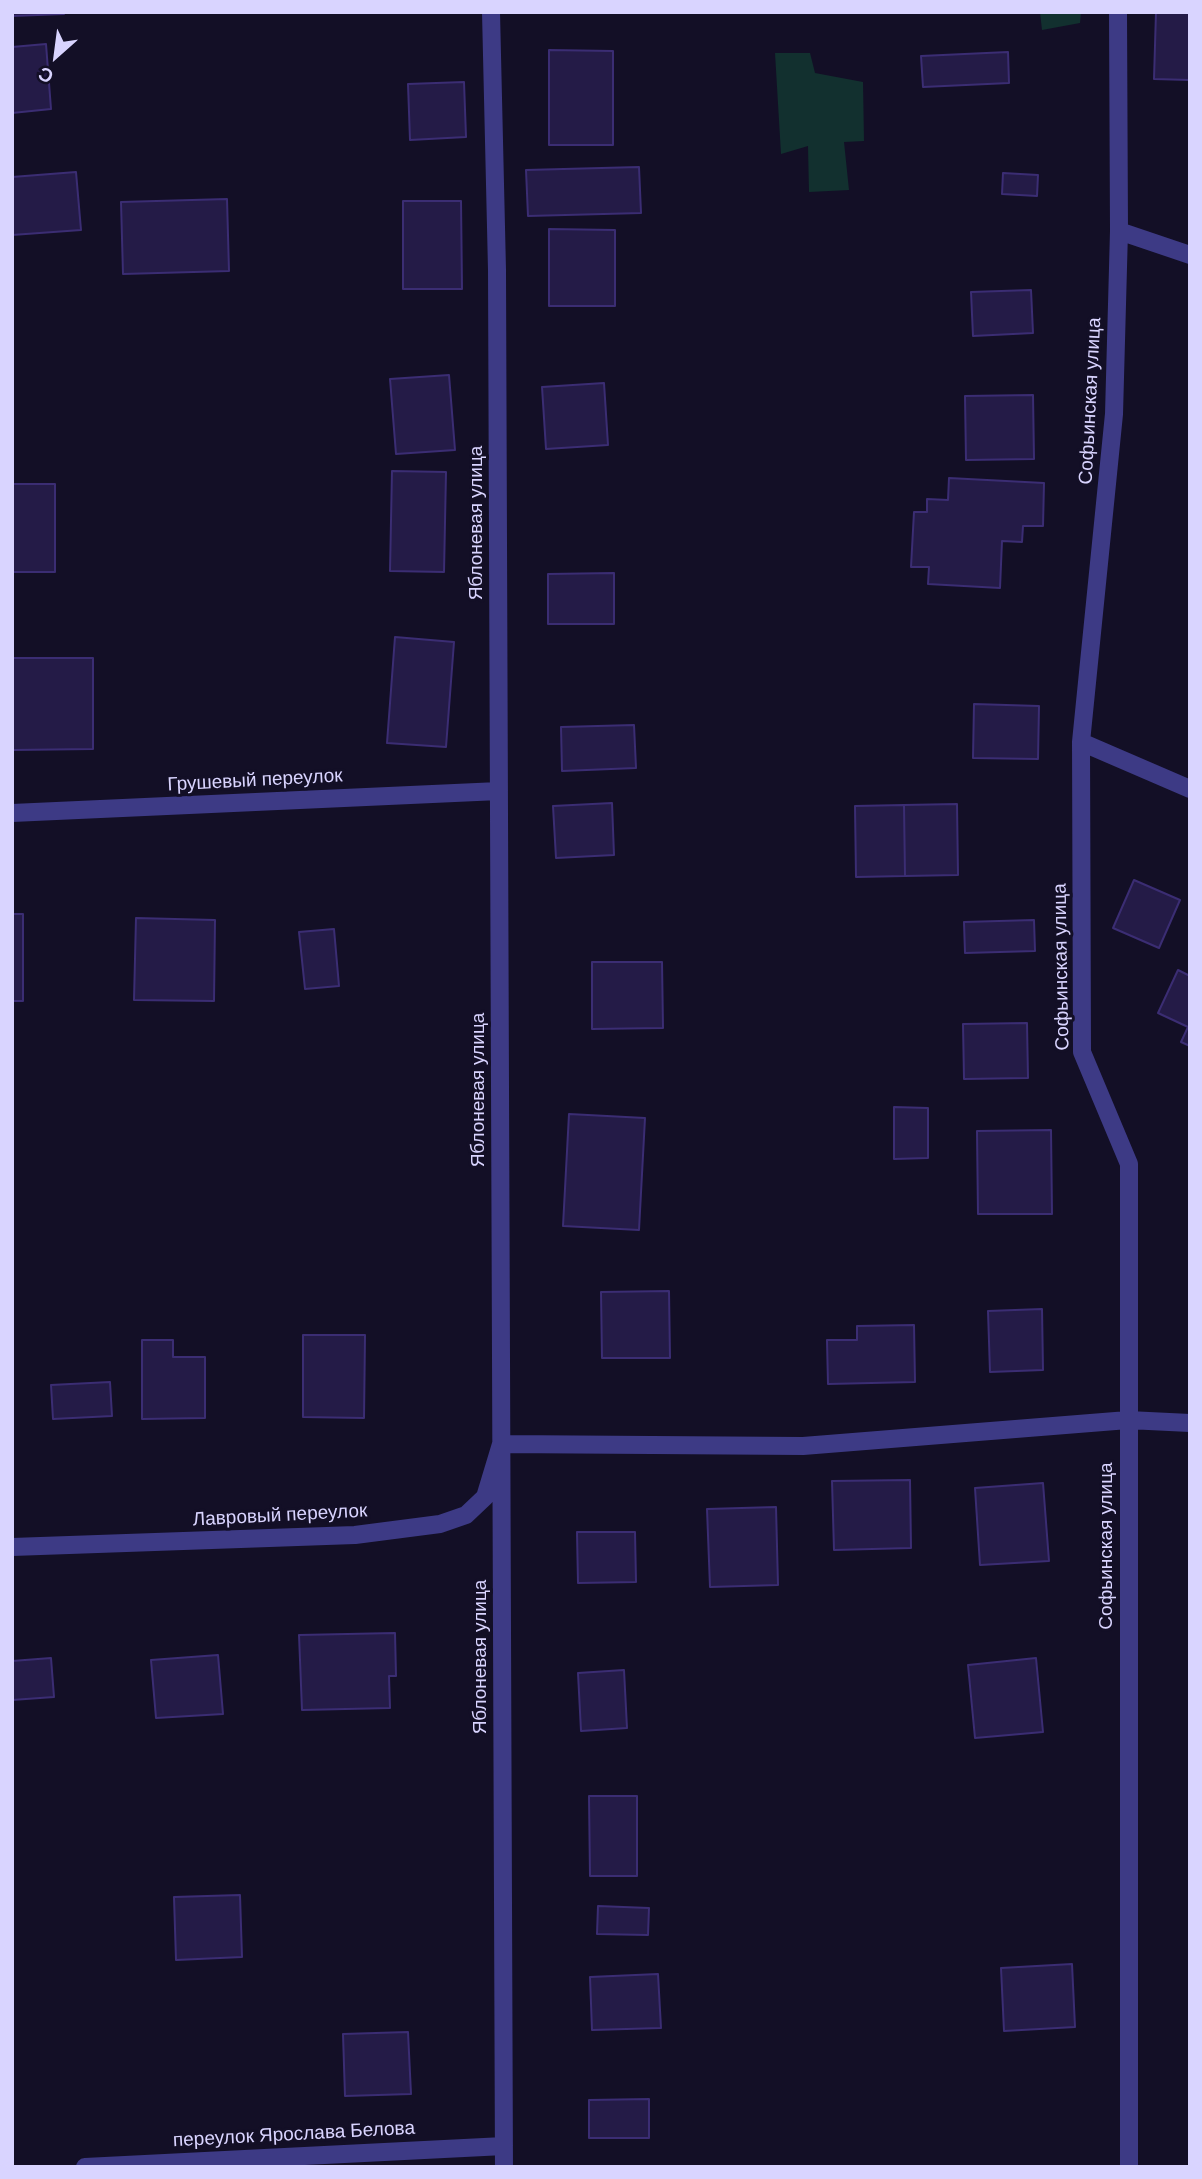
<!DOCTYPE html>
<html>
<head>
<meta charset="utf-8">
<style>
	body { margin:0 }
	#map { position:relative; width:1202px; height:2179px; overflow:hidden; background:#130f26; font-family:"DM Sans",sans-serif }
	canvas { display:block }
	.frame { position:absolute; inset:0; border:14px solid #d9d4ff; pointer-events:none }
	.north { position:absolute; left:21px; top:21px; width:70px; height:70px; -webkit-text-stroke:5px #130f26; paint-order:stroke; rotate:208deg; font-size:19px; font-weight:700; line-height:28px; text-align:center; color:#d9d4ff }
	.north::after { content:''; display:block; margin:auto; width:24px; height:32px; background:#d9d4ff; clip-path:polygon(50% 0,100% 100%,50% 72%,0 100%) }
</style>
</head>
<body>
<div id="map">
<canvas width="1202" height="2179"></canvas>
<div class="frame"></div>
<div class="north">С</div>
</div>
<script>
const context = document.querySelector('canvas').getContext('2d');
context.lineJoin = 'round';
function fill(path, color) { context.fillStyle = color; context.fill(path, 'evenodd'); }
function trace(path, color, width, dash) { context.strokeStyle = color; context.lineWidth = width; context.lineCap = dash ? 'butt' : 'round'; context.setLineDash(dash || []); context.stroke(path); }
function drawText(font, color, halo, rows, align = 'center') {
  context.font = font + ' "DM Sans",sans-serif'; context.lineWidth = 6; context.setLineDash([]); context.textBaseline = 'middle'; context.strokeStyle = halo; context.fillStyle = color; for (const [text, x, y, turn = 0] of rows) {
    context.save(); context.translate(x, y); context.rotate((+turn || 0) * Math.PI / 180); context.textAlign = isNaN(turn) ? turn : align; if (halo) context.strokeText(text, 0, 0); context.fillText(text, 0, 0); context.restore();
  }
}
fill(new Path2D(`
	M 1040,12 L 1081,12 L 1080,23 L 1042,30 Z
	M 775,53 L 810,53 L 815,73 L 863,82 L 864,141 L 844,142 L 849,190 L 809,192 L 808,146 L 781,154 Z`), '#12302f');
const building = new Path2D(`
	M 12,12 L 64,12 L 64,14 L 12,16 Z
	M 1156,12 L 1190,12 L 1190,80 L 1154,79 Z
	M 46,44 L 51,109 L 12,113 L 12,47 Z
	M 549,50 L 613,51 L 613,145 L 549,145 Z
	M 1008,52 L 1009,83 L 923,87 L 921,56 Z
	M 464,82 L 466,137 L 410,140 L 408,84 Z
	M 639,167 L 641,213 L 528,216 L 526,170 Z
	M 76,172 L 81,230 L 12,235 L 12,177 Z
	M 1003,173 L 1038,175 L 1037,196 L 1002,194 Z
	M 227,199 L 229,271 L 123,274 L 121,202 Z
	M 403,201 L 461,201 L 462,289 L 403,289 Z
	M 549,229 L 615,230 L 615,306 L 549,306 Z
	M 1031,290 L 1033,333 L 973,336 L 971,292 Z
	M 449,375 L 455,450 L 396,454 L 390,379 Z
	M 604,383 L 608,445 L 546,449 L 542,387 Z
	M 1033,395 L 1034,459 L 966,460 L 965,396 Z
	M 392,471 L 446,472 L 444,572 L 390,571 Z
	M 949,478 L 1044,483 L 1043,526 L 1023,526 L 1022,542 L 1002,541 L 1000,588 L 928,584 L 929,567 L 911,567 L 914,512 L 927,512 L 927,499 L 948,500 Z
	M 12,484 L 55,484 L 55,572 L 12,572 Z
	M 614,573 L 614,624 L 548,624 L 548,574 Z
	M 395,637 L 454,642 L 446,747 L 387,743 Z
	M 12,658 L 93,658 L 93,749 L 12,750 Z
	M 974,704 L 1039,706 L 1038,759 L 973,758 Z
	M 634,725 L 636,768 L 562,771 L 561,727 Z
	M 612,803 L 614,855 L 556,858 L 553,806 Z
	M 957,804 L 958,875 L 905,876 L 904,805 Z
	M 904,805 L 905,876 L 856,877 L 855,806 Z
	M 1134,880 L 1180,900 L 1159,948 L 1113,928 Z
	M 12,914 L 23,914 L 23,1001 L 12,1001 Z
	M 136,918 L 215,920 L 214,1001 L 134,1000 Z
	M 1034,920 L 1035,951 L 965,953 L 964,922 Z
	M 334,929 L 339,986 L 305,989 L 299,932 Z
	M 592,962 L 662,962 L 663,1028 L 592,1029 Z
	M 1178,970 L 1190,976 L 1190,1046 L 1181,1042 L 1188,1027 L 1158,1013 Z
	M 1027,1023 L 1028,1078 L 964,1079 L 963,1024 Z
	M 894,1107 L 928,1108 L 928,1158 L 894,1159 Z
	M 569,1114 L 645,1118 L 639,1230 L 563,1226 Z
	M 1051,1130 L 1052,1214 L 978,1214 L 977,1131 Z
	M 669,1291 L 670,1358 L 602,1358 L 601,1292 Z
	M 1042,1309 L 1043,1370 L 990,1372 L 988,1311 Z
	M 914,1325 L 915,1382 L 828,1384 L 827,1340 L 857,1340 L 857,1326 Z
	M 303,1335 L 365,1335 L 364,1418 L 303,1417 Z
	M 142,1340 L 173,1340 L 173,1357 L 205,1357 L 205,1418 L 142,1419 Z
	M 110,1382 L 112,1416 L 53,1419 L 51,1385 Z
	M 910,1480 L 911,1548 L 834,1550 L 832,1481 Z
	M 1043,1483 L 1049,1561 L 980,1565 L 975,1488 Z
	M 776,1507 L 778,1585 L 710,1587 L 707,1509 Z
	M 577,1532 L 635,1532 L 636,1582 L 578,1583 Z
	M 395,1633 L 396,1676 L 389,1676 L 390,1708 L 302,1710 L 299,1635 Z
	M 218,1655 L 223,1714 L 156,1718 L 151,1660 Z
	M 51,1658 L 54,1697 L 12,1700 L 12,1661 Z
	M 1036,1658 L 1043,1732 L 975,1738 L 968,1665 Z
	M 624,1670 L 627,1728 L 581,1731 L 578,1673 Z
	M 589,1796 L 637,1796 L 637,1876 L 590,1876 Z
	M 240,1895 L 242,1957 L 176,1960 L 174,1897 Z
	M 598,1906 L 649,1908 L 648,1935 L 597,1934 Z
	M 1072,1964 L 1075,2027 L 1004,2031 L 1001,1968 Z
	M 658,1974 L 661,2028 L 592,2030 L 590,1977 Z
	M 408,2032 L 411,2094 L 345,2096 L 343,2034 Z
	M 649,2099 L 649,2138 L 589,2138 L 589,2100 Z`);
fill(building, '#241b47');
trace(building, '#3b2d73', 2);
trace(new Path2D(`
	M 491,12 L 497,270 L 504,2167
	M 1118,12 L 1119,231 L 1114,414 L 1081,742 L 1082,1052 L 1129,1164 L 1129,2167
	M 1119,231 L 1190,255
	M 1081,742 L 1190,789
	M 12,813 L 499,791
	M 12,1547 L 355,1535 L 440,1524 L 466,1515 L 485,1497 L 501,1444 L 803,1446 L 1128,1420 L 1190,1423
	M 85,2167 L 504,2146`), '#3d3a85', 18);
drawText('19px', '#d9d4ff', '#130f26', [
	["Софьинская улица",1091,401,-87],
	["Яблоневая улица",477,523,-90],
	["Грушевый переулок",255,781,-3],
	["Софьинская улица",1062,967,-91],
	["Яблоневая улица",479,1090,-90],
	["Лавровый переулок",280,1516,-3],
	["Софьинская улица",1107,1546,-90],
	["Яблоневая улица",481,1657,-90],
	["переулок Ярослава Белова",294,2135,-3]
]);
</script>
</body>
</html>
